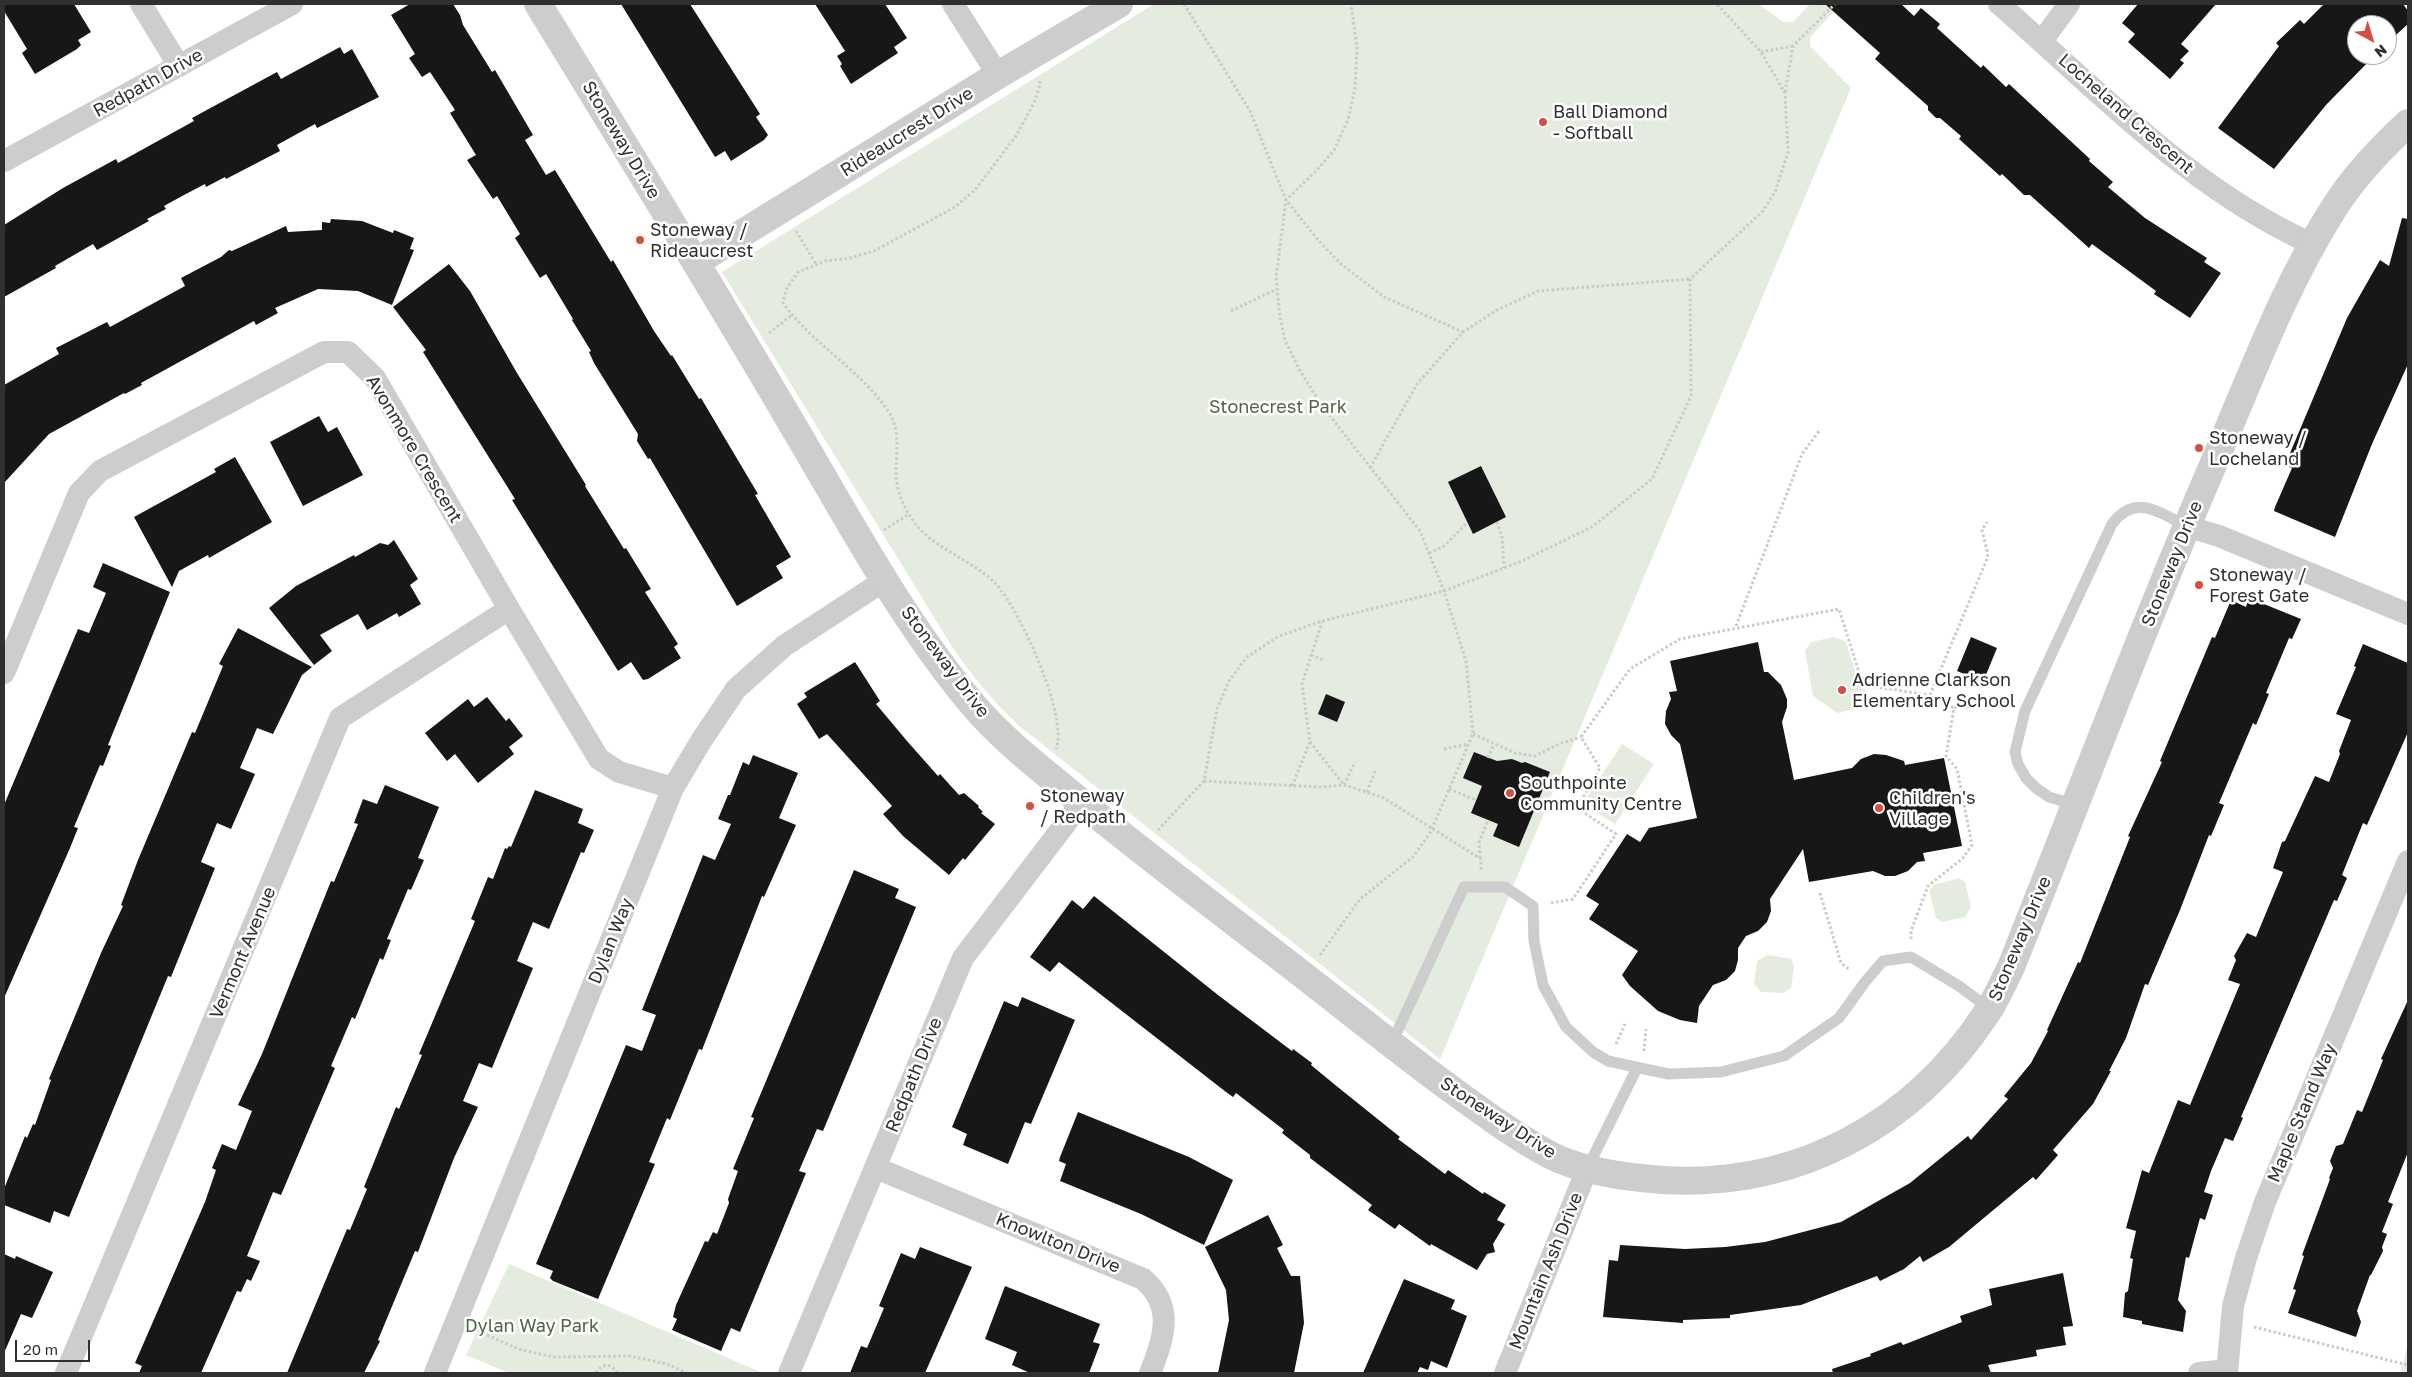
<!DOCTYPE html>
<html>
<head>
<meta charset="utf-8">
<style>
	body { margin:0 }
	#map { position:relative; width:2412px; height:1377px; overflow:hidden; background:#fff; font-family:"Golos Text",sans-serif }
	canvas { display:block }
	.frame { position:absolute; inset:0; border:5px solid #303030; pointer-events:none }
	.north { position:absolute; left:2347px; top:15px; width:50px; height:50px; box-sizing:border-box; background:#fff; border:1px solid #acacac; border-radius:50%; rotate:141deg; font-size:14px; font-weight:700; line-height:20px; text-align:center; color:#303030 }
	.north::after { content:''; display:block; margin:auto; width:18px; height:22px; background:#d64e43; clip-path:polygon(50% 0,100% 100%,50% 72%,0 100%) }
	.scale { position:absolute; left:15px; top:1340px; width:75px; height:22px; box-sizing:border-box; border:2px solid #303030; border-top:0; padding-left:6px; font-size:15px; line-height:18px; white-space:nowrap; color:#303030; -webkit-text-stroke:4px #fff; paint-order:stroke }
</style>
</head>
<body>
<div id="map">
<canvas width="2412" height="1377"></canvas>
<div class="frame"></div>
<div class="north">N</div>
<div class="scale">20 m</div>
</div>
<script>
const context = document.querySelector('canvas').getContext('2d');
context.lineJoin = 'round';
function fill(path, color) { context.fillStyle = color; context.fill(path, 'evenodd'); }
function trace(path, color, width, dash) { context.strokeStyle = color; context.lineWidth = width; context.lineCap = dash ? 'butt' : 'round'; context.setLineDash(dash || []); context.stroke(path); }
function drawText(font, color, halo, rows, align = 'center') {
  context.font = font + ' "Golos Text",sans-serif'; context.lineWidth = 5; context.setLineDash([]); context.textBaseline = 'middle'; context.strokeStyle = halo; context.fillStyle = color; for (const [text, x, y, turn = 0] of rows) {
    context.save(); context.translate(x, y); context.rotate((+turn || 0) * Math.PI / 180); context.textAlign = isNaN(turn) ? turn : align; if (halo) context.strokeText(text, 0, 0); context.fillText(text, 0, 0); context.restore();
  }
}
fill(new Path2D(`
	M 1154,4 L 1759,4 L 1783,22 L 1793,22 L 1810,4 L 1841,4 L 1810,37 L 1810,46 L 1851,88 L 1440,1059 L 1018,725 C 992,700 971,675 951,645 L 722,272 Z
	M 1834,637 L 1846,642 L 1859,683 L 1865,690 L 1867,701 L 1863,707 L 1837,713 L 1813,696 L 1805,651 L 1811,642 Z
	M 1622,744 L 1654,764 L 1615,824 L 1583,804 Z
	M 1959,878 L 1965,882 L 1971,907 L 1965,917 L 1942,922 L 1936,918 L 1929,891 L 1934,885 Z
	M 1768,955 L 1791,959 L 1794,966 L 1791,988 L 1783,993 L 1761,992 L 1754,984 L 1757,961 Z
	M 509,1264 L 749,1367 L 763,1373 L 509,1373 L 466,1355 Z
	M 2408,1344 L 2408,1373 L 2400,1373 Z`), '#e4ebdf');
fill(new Path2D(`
	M 4,4 L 74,4 L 91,32 L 78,40 L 81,45 L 77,49 L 35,74 L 22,53 L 27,49 L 4,11 Z
	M 410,4 L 453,4 L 460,15 L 463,25 L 492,72 L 495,70 L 533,135 L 525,140 L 546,175 L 555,170 L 611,262 L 613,260 L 654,331 L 671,356 L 672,355 L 699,399 L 701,398 L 758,494 L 755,495 L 791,557 L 776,566 L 783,578 L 737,606 L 650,458 L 648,459 L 637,441 L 638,434 L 594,363 L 589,352 L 591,351 L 572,320 L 573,319 L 546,274 L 540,278 L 515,238 L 520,234 L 497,196 L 493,199 L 467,160 L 476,155 L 450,113 L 455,110 L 430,72 L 422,77 L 409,58 L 415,54 L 391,15 Z
	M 621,4 L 690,4 L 760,114 L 756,117 L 768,135 L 764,140 L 731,161 L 725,151 L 715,157 Z
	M 815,4 L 885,4 L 907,38 L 894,47 L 898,53 L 851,84 L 840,66 L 842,64 L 837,56 L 845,51 Z
	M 1825,4 L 1901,4 L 1914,16 L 1921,8 L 1940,24 L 1937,28 L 1981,68 L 1983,65 L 2006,87 L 2009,84 L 2090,159 L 2089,161 L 2113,182 L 2108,187 L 2145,218 L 2207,258 L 2204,262 L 2221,273 L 2190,318 L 2154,294 L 2156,291 L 2092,244 L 2089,248 L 2030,195 L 2024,195 L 2002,174 L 2000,176 L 1959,139 L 1961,136 L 1940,118 L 1936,118 L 1928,110 L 1928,106 L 1875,59 L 1880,53 Z
	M 2138,4 L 2216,4 L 2181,44 L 2189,51 L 2180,60 L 2184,63 L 2170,79 L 2128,42 L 2135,34 L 2122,23 Z
	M 2324,4 L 2403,4 L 2408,11 L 2408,24 L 2387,43 L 2387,25 L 2357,25 L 2357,55 L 2375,55 L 2326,105 L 2274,169 L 2218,128 L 2279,46 L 2276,43 L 2300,20 L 2304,24 Z
	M 340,47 L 344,54 L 352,49 L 379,97 L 317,128 L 315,124 L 277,145 L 280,151 L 226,179 L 225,177 L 206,187 L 205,184 L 184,195 L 164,206 L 166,209 L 147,219 L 149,221 L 97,250 L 93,244 L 55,266 L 56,268 L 4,297 L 4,225 L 63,188 L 116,159 L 118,163 L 194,121 L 192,118 L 277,72 L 281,79 Z
	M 2402,218 L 2408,219 L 2408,364 L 2372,444 L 2335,537 L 2274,511 L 2275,507 L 2292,468 L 2285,465 L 2347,318 L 2380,260 L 2389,266 Z
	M 331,219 L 362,221 L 393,233 L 394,230 L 414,238 L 410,249 L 414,250 L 392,305 L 358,291 L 318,289 L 275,308 L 278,313 L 256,325 L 254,321 L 141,383 L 142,385 L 125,394 L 124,393 L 49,434 L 4,483 L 4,385 L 59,354 L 56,348 L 107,322 L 110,327 L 185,286 L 181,278 L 221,257 L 229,250 L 232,251 L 286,226 L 288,232 L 322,230 L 322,222 L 330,223 Z
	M 449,264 L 470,291 L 517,373 L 586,485 L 585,486 L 624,549 L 626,548 L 651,589 L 645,592 L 678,644 L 674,647 L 681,658 L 648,679 L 643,680 L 631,662 L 618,671 L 512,500 L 515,499 L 423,352 L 426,350 L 393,307 Z
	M 319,416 L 328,432 L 337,427 L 363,475 L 303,506 L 270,442 Z
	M 235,457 L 272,522 L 209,558 L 208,555 L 179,571 L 172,587 L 134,517 L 216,472 L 214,469 Z
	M 1481,466 L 1506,517 L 1473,534 L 1448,482 Z
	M 394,540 L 418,579 L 410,585 L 421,604 L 399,617 L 397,613 L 367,630 L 358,614 L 320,635 L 332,651 L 314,665 L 269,608 L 296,586 L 354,555 L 355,557 L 380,543 L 388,545 Z
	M 103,563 L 170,592 L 108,745 L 111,746 L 103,766 L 100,765 L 74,827 L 78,828 L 70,848 L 4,998 L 4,805 L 78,629 L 89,633 L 106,593 L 93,587 Z
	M 2249,598 L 2301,619 L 2292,639 L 2289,638 L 2266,693 L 2269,694 L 2256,725 L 2253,723 L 2219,803 L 2224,805 L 2211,836 L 2209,835 L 2180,910 L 2148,985 L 2145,984 L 2126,1038 L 2109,1071 L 2111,1071 L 2093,1104 L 2053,1150 L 2058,1155 L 2036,1180 L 2033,1177 L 1949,1247 L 1923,1262 L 1920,1256 L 1904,1269 L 1880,1281 L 1877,1276 L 1801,1305 L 1730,1315 L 1730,1318 L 1683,1320 L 1683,1323 L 1603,1317 L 1609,1260 L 1618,1261 L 1620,1245 L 1685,1249 L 1725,1247 L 1765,1242 L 1841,1222 L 1910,1183 L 1968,1136 L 1971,1140 L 2008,1099 L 2004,1096 L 2031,1063 L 2048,1031 L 2047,1030 L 2078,962 L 2080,963 L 2130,837 L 2128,836 L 2162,762 L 2160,761 L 2212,637 L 2215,638 L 2231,600 L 2246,607 Z
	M 238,628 L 312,667 L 302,675 L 273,734 L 257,728 L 240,768 L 255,774 L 231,829 L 217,823 L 201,862 L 215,868 L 171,977 L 168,976 L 69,1217 L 54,1211 L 50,1223 L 4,1205 L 4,1189 L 25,1136 L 27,1138 L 33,1124 L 35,1125 L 51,1080 L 49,1079 L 101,953 L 123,906 L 121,905 L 138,860 L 192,732 L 195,733 L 223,666 L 219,664 Z
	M 1971,637 L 1997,648 L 1983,682 L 1957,671 Z
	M 1758,642 L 1764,672 L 1768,672 L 1781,685 L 1787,699 L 1787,707 L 1782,722 L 1794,780 L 1852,768 L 1861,759 L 1874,754 L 1886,755 L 1904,761 L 1905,765 L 1944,758 L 1962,846 L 1923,853 L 1925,861 L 1917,862 L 1908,871 L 1895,876 L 1885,876 L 1873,871 L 1809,882 L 1803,849 L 1770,899 L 1771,911 L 1767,922 L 1758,931 L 1746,936 L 1738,948 L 1738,960 L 1735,971 L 1726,980 L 1713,985 L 1699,1006 L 1697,1023 L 1680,1020 L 1658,1011 L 1630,986 L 1622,975 L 1638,951 L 1589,919 L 1599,904 L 1586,896 L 1627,834 L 1640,842 L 1649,828 L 1697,818 L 1680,744 L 1671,735 L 1665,724 L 1666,711 L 1671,699 L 1669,692 L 1677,691 L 1670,661 Z
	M 2363,644 L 2408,663 L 2408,732 L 2367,825 L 2363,823 L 2342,875 L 2347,878 L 2337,901 L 2334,900 L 2241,1117 L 2243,1118 L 2233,1141 L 2225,1138 L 2211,1171 L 2204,1192 L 2213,1195 L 2205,1220 L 2200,1218 L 2189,1258 L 2186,1257 L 2178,1300 L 2186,1311 L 2183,1332 L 2142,1324 L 2142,1321 L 2123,1317 L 2125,1293 L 2128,1291 L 2133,1259 L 2130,1258 L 2136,1231 L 2126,1228 L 2142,1170 L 2149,1173 L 2178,1100 L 2190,1105 L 2240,984 L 2228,980 L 2236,960 L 2234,956 L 2247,933 L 2256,937 L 2283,872 L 2273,868 L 2282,842 L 2285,841 L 2315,776 L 2329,782 L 2340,754 L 2339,751 L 2351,720 L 2336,714 L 2356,667 L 2354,666 Z
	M 855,662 L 880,701 L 876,704 L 907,741 L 938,776 L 940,774 L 959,795 L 964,793 L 979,806 L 978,807 L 983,812 L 981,813 L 995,824 L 965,860 L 963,858 L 949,875 L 903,836 L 883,814 L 892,806 L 827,734 L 819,739 L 797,704 L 807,697 L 804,693 Z
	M 1326,694 L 1345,702 L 1337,722 L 1318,714 Z
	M 487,697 L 506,721 L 509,718 L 523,736 L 509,747 L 514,754 L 478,783 L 455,754 L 447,761 L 425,733 L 468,699 L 474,707 Z
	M 1474,752 L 1497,761 L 1512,759 L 1522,763 L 1525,762 L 1550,772 L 1519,847 L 1493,836 L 1498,824 L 1471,813 L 1482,786 L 1463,778 Z
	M 753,755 L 798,773 L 779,818 L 796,825 L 764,897 L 762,896 L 702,1050 L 699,1049 L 670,1120 L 667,1118 L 649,1162 L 655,1164 L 598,1299 L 553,1281 L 550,1278 L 553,1271 L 536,1264 L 626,1045 L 642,1051 L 656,1015 L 642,1010 L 703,855 L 715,860 L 731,824 L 718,819 L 728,795 L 730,795 L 743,762 L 749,765 Z
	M 385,785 L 439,807 L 418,858 L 424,860 L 411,890 L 408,889 L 387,939 L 391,940 L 383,960 L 380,958 L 355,1019 L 352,1017 L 331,1066 L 335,1068 L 281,1195 L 273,1192 L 247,1256 L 260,1261 L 251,1281 L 247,1279 L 241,1292 L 237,1291 L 201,1373 L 139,1373 L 142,1366 L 135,1363 L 205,1202 L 216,1170 L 212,1168 L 222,1144 L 236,1150 L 252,1111 L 238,1105 L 262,1054 L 331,881 L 334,882 L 358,824 L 354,823 L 363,799 L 377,804 Z
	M 535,790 L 583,809 L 578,823 L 594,830 L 584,853 L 581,852 L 549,929 L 533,922 L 517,961 L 533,968 L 492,1068 L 479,1063 L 463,1101 L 478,1107 L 454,1158 L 418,1252 L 415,1251 L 378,1340 L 380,1341 L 364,1373 L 287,1373 L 347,1229 L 350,1230 L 367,1189 L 364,1187 L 396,1107 L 399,1109 L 422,1055 L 419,1054 L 475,921 L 471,919 L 488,877 L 493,879 L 505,848 L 507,849 L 509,846 L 511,847 Z
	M 854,870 L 899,889 L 895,898 L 916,907 L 823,1131 L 817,1129 L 799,1171 L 806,1173 L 740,1332 L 731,1328 L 721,1351 L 672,1330 L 677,1319 L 673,1317 L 676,1305 L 705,1241 L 708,1242 L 713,1232 L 717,1234 L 729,1203 L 728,1199 L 738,1171 L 733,1169 L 754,1118 L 751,1117 Z
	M 1094,896 L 1218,995 L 1292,1051 L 1293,1049 L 1312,1063 L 1311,1065 L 1334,1084 L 1400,1137 L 1398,1139 L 1445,1174 L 1448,1170 L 1483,1194 L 1484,1192 L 1506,1205 L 1497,1220 L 1505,1224 L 1493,1244 L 1495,1252 L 1487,1254 L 1477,1270 L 1431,1244 L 1430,1246 L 1399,1224 L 1395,1229 L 1368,1210 L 1372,1205 L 1310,1158 L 1310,1155 L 1282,1133 L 1284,1130 L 1236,1093 L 1233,1097 L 1226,1092 L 1059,962 L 1050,972 L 1030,957 L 1072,900 L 1083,909 Z
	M 1022,997 L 1075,1020 L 1031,1124 L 1025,1122 L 1008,1164 L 963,1145 L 967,1134 L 952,1127 L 1004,1001 L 1018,1007 Z
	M 2408,1000 L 2408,1152 L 2388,1202 L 2393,1204 L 2382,1232 L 2387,1234 L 2382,1247 L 2383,1251 L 2371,1275 L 2370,1275 L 2357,1311 L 2361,1322 L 2356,1337 L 2288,1313 L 2296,1290 L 2293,1289 L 2304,1256 L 2302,1255 L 2330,1179 L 2329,1178 L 2333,1168 L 2330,1161 L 2336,1146 L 2343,1144 L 2357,1110 L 2362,1112 L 2383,1060 L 2381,1059 Z
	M 1078,1112 L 1189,1157 L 1233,1180 L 1204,1245 L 1141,1214 L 1060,1181 L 1066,1164 L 1059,1161 L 1060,1157 Z
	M 1268,1215 L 1283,1245 L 1277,1248 L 1291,1276 L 1300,1276 L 1304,1323 L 1294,1373 L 1218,1373 L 1229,1320 L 1226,1290 L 1205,1247 Z
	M 920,1247 L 972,1267 L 925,1373 L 850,1373 L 861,1346 L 867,1348 L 884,1308 L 879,1306 L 901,1253 L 915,1259 Z
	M 4,1254 L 15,1259 L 16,1256 L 53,1272 L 32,1318 L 21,1314 L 4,1353 Z
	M 2063,1273 L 2073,1326 L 2063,1327 L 2066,1345 L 2036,1350 L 2037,1356 L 1988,1365 L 1991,1373 L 1833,1373 L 1832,1369 L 1871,1356 L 1870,1354 L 1901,1342 L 1903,1345 L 1962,1322 L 1960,1316 L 1992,1305 L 1989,1289 Z
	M 1404,1279 L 1455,1300 L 1451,1309 L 1467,1316 L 1447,1368 L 1431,1361 L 1428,1370 L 1420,1367 L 1417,1373 L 1363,1373 Z
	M 1005,1286 L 1100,1324 L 1093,1342 L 1100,1344 L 1089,1373 L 1030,1373 L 1012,1365 L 1017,1352 L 985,1339 Z`), '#171717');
trace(new Path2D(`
	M 1184,4 L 1250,111 L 1286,200 L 1319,241 L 1341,264 L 1384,297 L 1463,332
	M 1761,52 L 1793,46
	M 1040,81 L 1040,86 L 1034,103 L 1016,136 L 975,190 L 955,207 L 874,251 L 850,258 L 825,261 L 798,272 L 787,288 L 783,303 C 812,344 860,369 888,411 C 901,430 896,451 896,473 C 896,489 903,506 912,519 C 932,549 970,558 995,583 C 1019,608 1069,717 1056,749
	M 1785,92 L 1793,46 L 1835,4
	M 796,231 L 816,264
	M 1231,311 L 1277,289
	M 769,333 L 792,315
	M 1370,468 L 1417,384 L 1463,332 L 1497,310 L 1538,291 L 1690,279
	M 1497,522 L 1502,536 L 1504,568
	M 884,530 L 909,514
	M 1429,553 L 1444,546 L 1466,524
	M 1736,626 L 1802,454 L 1819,431
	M 1311,655 L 1323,660
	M 1930,695 L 1987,559 L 1988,554 L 1982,530 L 1987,522
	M 1473,734 L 1515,753 L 1535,756 L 1559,744 L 1581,737
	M 1310,742 L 1344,785 L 1355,762
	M 1444,749 L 1468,744
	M 1488,758 L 1494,744
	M 1204,781 L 1319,787 L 1344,785 L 1382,797 L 1481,859 L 1481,870
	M 1292,786 L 1310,742 L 1302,684 L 1322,622
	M 1449,789 L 1476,800
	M 1367,792 L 1375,771
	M 1158,830 L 1204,781 L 1217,709 L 1229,681 L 1247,657 L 1279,636 L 1322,621 L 1444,591 L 1522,561 L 1592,527 L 1652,479 L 1691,396 L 1690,279 L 1763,211 L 1775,192 L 1788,152 L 1785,93 L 1761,52 L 1717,4
	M 1480,858 L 1479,842 L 1488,820
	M 1820,893 L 1841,963 L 1850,970
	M 1551,903 L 1573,899 L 1616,834 L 1577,808 L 1600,768 L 1581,737 L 1630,669 L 1680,639 L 1839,609 L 1863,685 L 1930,695 L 1954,708
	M 1911,939 L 1911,931 L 1928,886 L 1963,858 L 1972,845 L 1957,769 L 1946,756 L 1954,708 L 1997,699 L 2009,704
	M 1320,955 L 1360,899 L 1413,857 L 1430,833 L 1473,734 L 1466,661 L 1444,591 L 1420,531 L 1320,403 L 1299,369 L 1285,340 L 1280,317 L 1276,278 L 1286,200 L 1317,170 L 1334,150 L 1348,120 L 1355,88 L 1357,48 L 1351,4
	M 1616,1044 L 1625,1024
	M 1644,1051 L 1646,1029
	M 2254,1327 L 2408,1365
	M 478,1331 L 518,1349 L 553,1357 L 630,1356 L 667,1364 L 687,1373
	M 596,1373 C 602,1363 612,1363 617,1373`), '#cacaca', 3, [2.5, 2.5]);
trace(new Path2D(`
	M 2076,805 L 2049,797 L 2036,788 L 2026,778 L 2018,764 L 2015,752 L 2025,711 L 2112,524 C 2135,493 2159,512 2186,526
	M 1391,1045 L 1464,887 L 1505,887 L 1533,906 L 1534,941 L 1543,985 L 1566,1027 L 1593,1052 L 1608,1061 L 1668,1074 L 1721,1072 L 1784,1056 L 1839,1018 L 1865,982 L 1883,961 L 1911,957 L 1959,986 L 1990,1009
	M 1587,1169 L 1637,1068`), '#cdcdcd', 11);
trace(new Path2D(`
	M 141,4 L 179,66
	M 953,4 L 998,75
	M 1999,4 C 2098,90 2190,189 2312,244
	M 2042,41 L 2069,4
	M 4,161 L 292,4
	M 2186,526 L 2219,536 L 2408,614
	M 4,673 L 79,493 L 100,471 L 324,352 L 348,352 L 375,378 L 509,609 L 599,759 L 619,772 L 673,788
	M 876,1168 L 1143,1279 C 1175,1306 1164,1339 1150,1373
	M 66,1373 L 340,718 L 509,609
	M 435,1373 L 673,788 L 701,741 L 736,689 L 784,646 L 885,580
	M 789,1373 L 963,958 L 1082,802
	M 1505,1373 L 1587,1169
	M 2199,1373 L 2227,1370
	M 2227,1373 L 2233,1306 L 2246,1258 L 2265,1202 L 2408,861`), '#cdcdcd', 22);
trace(new Path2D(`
	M 538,4 C 621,139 704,275 785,412 C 844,511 899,617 974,706 C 1004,741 1041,769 1076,798 C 1139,850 1204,899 1268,948 C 1327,993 1385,1040 1444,1084 C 1478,1109 1513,1135 1550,1155 C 1584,1172 1625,1177 1663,1180 C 1797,1188 1913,1125 1986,1014 C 1996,1000 2003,983 2011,967 C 2080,795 2145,621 2219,451 C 2254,369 2286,283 2334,208 C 2354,176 2381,148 2408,123
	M 696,262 L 998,75 L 1119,4`), '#cdcdcd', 28);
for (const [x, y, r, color] of [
	[1543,122,5,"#d64e43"],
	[640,240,5,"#d64e43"],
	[2199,448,5,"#d64e43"],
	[2199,585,5,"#d64e43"],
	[1842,690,5,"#d64e43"],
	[1510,793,5,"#d64e43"],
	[1030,806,5,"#d64e43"],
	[1879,808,5,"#d64e43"]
]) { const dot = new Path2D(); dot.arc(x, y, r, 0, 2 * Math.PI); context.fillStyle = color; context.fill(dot); trace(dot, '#fff', 2); }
drawText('18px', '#303030', '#fff', [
	["Redpath Drive",148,83,-29],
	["Locheland Crescent",2126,114,41],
	["Rideaucrest Drive",907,132,-32],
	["Stoneway Drive",621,140,59],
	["Avonmore Crescent",414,449,59],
	["Stoneway Drive",2172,564,-68],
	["Stoneway Drive",945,662,53],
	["Stoneway Drive",2020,939,-67],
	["Dylan Way",611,941,-68],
	["Vermont Avenue",243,953,-67],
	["Redpath Drive",914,1075,-68],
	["Maple Stand Way",2302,1113,-67],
	["Stoneway Drive",1498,1118,33],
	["Knowlton Drive",1058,1243,22],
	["Mountain Ash Drive",1546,1271,-68]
]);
drawText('18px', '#303030', '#fff', [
	["Ball Diamond",1553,112],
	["- Softball",1553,133],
	["Stoneway /",650,230],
	["Rideaucrest",650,251],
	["Stoneway /",2209,438],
	["Locheland",2209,459],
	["Stoneway /",2209,575],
	["Forest Gate",2209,596],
	["Adrienne Clarkson",1852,680],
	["Elementary School",1852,701],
	["Southpointe",1520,783],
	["Community Centre",1520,804],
	["Stoneway",1040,796],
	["/ Redpath",1040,817],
	["Children's",1889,798],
	["Village",1889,819]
], 'left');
drawText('18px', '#4d6841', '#fff', [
	["Stonecrest Park",1278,407],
	["Dylan Way Park",532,1326]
]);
</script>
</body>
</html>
